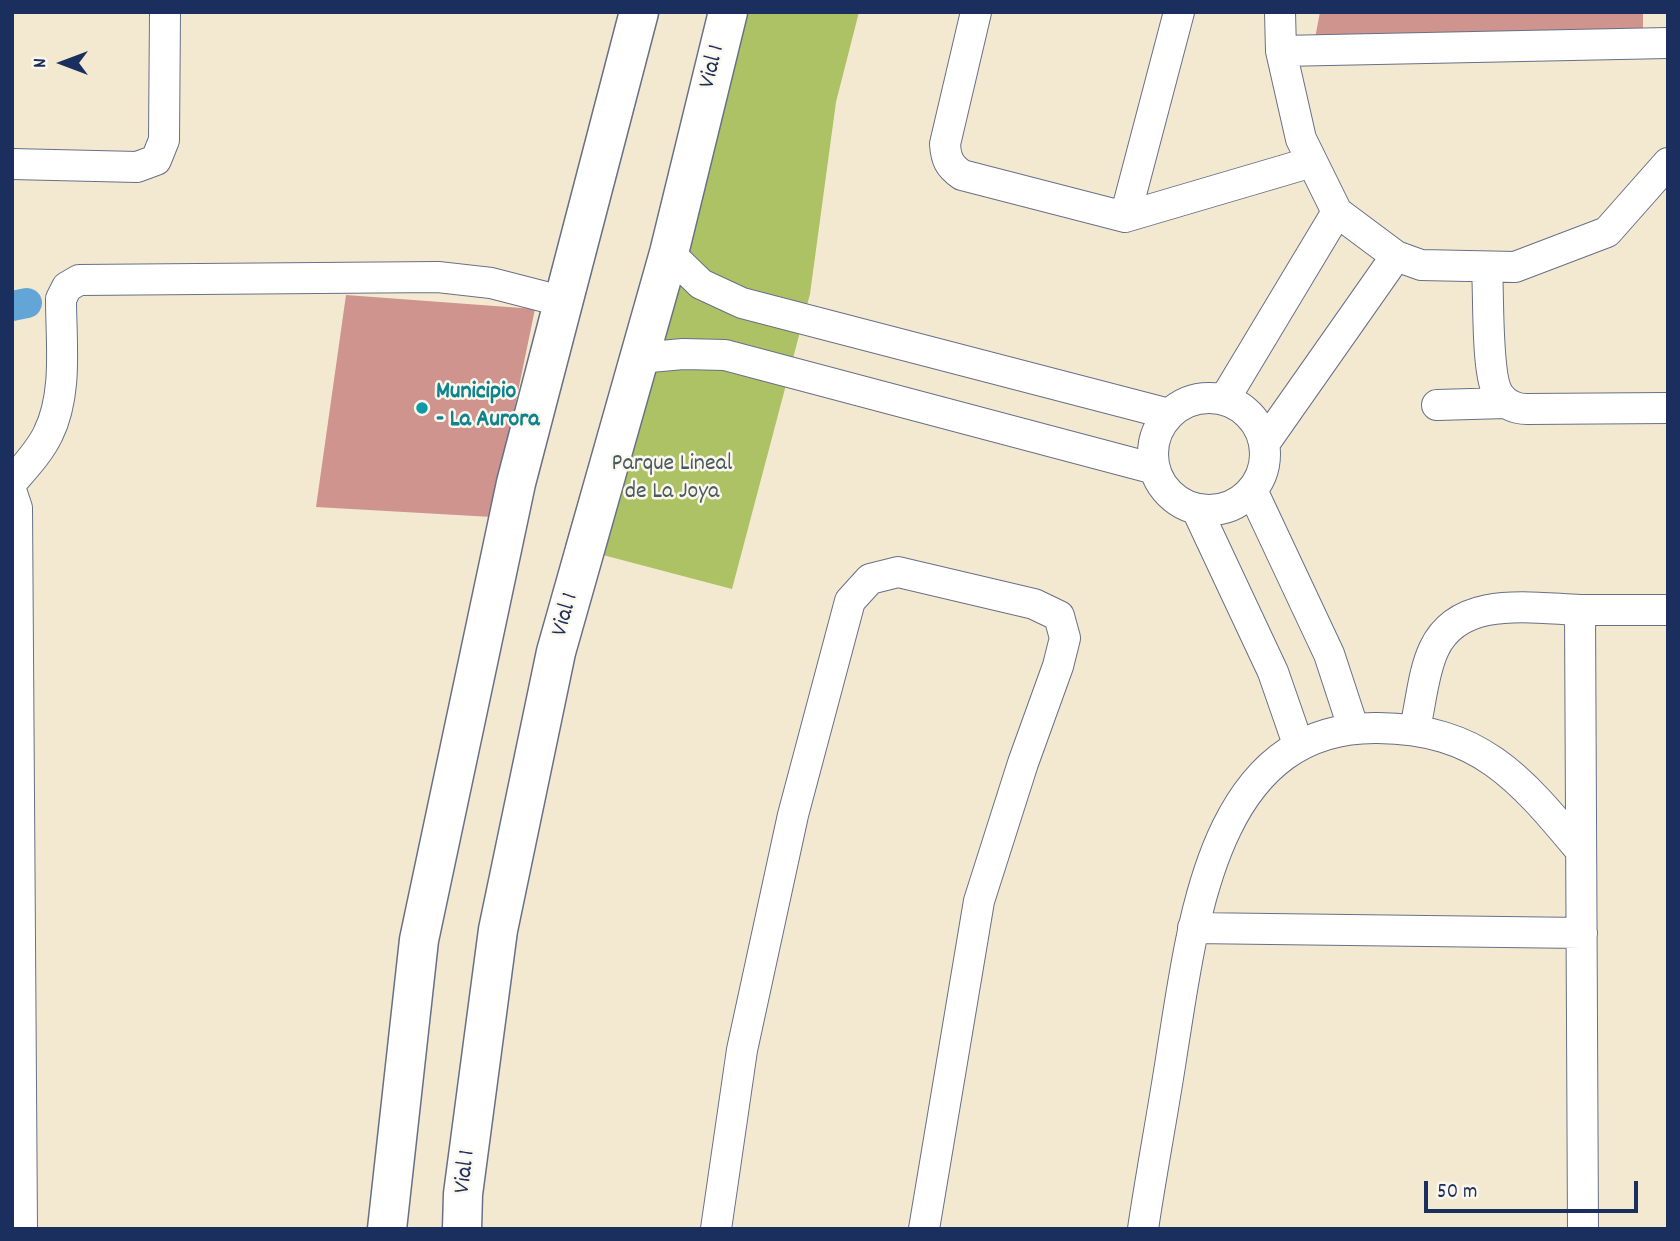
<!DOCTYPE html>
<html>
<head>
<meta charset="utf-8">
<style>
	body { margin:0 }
	#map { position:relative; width:1680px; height:1241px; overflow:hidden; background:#f3e9d1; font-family:Dekko,sans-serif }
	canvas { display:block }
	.frame { position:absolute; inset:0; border:14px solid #1b2f5e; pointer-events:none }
	.north { position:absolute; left:28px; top:28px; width:70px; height:70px; -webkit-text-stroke:5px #fbf7ec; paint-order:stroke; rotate:270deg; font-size:19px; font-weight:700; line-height:28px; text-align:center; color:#1b2f5e }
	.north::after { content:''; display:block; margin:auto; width:24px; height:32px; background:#1b2f5e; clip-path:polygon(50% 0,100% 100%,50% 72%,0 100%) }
	.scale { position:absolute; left:1424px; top:1181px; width:214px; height:32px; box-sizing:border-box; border:4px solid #1b2f5e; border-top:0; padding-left:9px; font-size:21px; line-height:24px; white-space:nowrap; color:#1b2f5e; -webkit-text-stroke:5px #fbf7ec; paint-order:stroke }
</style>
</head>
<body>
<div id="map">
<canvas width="1680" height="1241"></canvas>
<div class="frame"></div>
<div class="north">N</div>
<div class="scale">50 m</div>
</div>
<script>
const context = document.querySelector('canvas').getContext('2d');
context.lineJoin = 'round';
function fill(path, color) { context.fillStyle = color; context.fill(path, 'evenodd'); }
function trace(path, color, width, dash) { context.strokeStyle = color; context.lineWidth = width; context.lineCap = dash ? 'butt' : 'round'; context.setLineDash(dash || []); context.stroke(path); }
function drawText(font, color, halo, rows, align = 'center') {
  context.font = font + ' Dekko,sans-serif'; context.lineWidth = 5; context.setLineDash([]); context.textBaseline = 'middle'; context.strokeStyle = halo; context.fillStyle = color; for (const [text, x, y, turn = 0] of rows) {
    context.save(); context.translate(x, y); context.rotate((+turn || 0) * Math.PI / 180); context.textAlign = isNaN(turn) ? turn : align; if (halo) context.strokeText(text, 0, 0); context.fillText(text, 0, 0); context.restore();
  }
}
fill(new Path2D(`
	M 721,12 L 859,12 L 836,102 L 810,294 L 732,589 L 565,545 Z`), '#adc165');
trace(new Path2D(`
	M 12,306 L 27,303`), '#64a5d8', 30);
fill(new Path2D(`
	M 1320,12 L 1643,12 L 1643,39 L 1313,49 Z
	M 346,295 L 535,309 L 492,517 L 316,507 Z`), '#cf948e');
const street = new Path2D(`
	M 976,12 L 945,144 C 946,159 949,166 962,175 L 1125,217 L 1312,162
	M 1280,12 L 1281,51 L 1301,139 L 1337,212 L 1396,256 L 1421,265 L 1515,267 L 1607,232 L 1668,163
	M 1281,51 L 1668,43
	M 12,164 L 137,167 L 156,160 L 164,140 L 165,12
	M 1125,217 L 1179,12
	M 669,253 L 701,284 L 742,303 L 1169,414
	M 1487,269 C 1489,295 1486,377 1499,395 C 1506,405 1516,409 1527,409 L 1668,408
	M 639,358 L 683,354 L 725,355 L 1155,469
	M1153 454a56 56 0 1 1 112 0a56 56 0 1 1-112 0Z
	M 1224,400 L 1337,212
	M 1437,405 L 1506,403
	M 1264,444 L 1396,256
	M 12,482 C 25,467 40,451 48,434 C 68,394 61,342 61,299 L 67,287 L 79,280 L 438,277 L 491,283 L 561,301
	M 1252,490 L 1329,654 L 1353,727
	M 12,493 L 17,508 L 22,1229
	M 1197,510 L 1273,672 L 1298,744
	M 1415,728 C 1421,703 1423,672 1434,649 C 1459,595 1530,608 1580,610
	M 1193,928 L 1582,933
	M 716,1229 L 742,1050 L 793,815 L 850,601 L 870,579 L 898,572 L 1034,604 L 1059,616 L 1065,638 L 1058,666 L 1023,763 L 979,901 L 924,1229
	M 1143,1229 C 1152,1168 1164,1107 1173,1046 C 1193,923 1213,725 1378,728 C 1480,729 1520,778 1581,851
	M 1583,1229 L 1580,610 L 1668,610`);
const secondary = new Path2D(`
	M 387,1229 L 419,940 L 516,483 L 639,12
	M 462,1229 L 463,1194 L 498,930 L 556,652 L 669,253 L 728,12`);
trace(street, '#677086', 32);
trace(secondary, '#677086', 41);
trace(street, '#fff', 30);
trace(secondary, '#fff', 38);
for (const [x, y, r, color] of [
	[422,408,7,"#0f9aa8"]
]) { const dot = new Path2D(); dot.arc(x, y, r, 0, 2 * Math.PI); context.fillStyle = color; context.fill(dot); trace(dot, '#fbf7ec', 2.5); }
drawText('24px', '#1b2f5e', '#fbf7ec', [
	["Vial 1",714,67,-76],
	["Vial 1",567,615,-74],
	["Vial 1",467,1172,-83]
]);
drawText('bold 24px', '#0d838f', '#fbf7ec', [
	["Municipio",436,394],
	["- La Aurora",436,422]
], 'left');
drawText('24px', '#475b60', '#fbf7ec', [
	["Parque Lineal",672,466],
	["de La Joya",672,494]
]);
</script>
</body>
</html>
